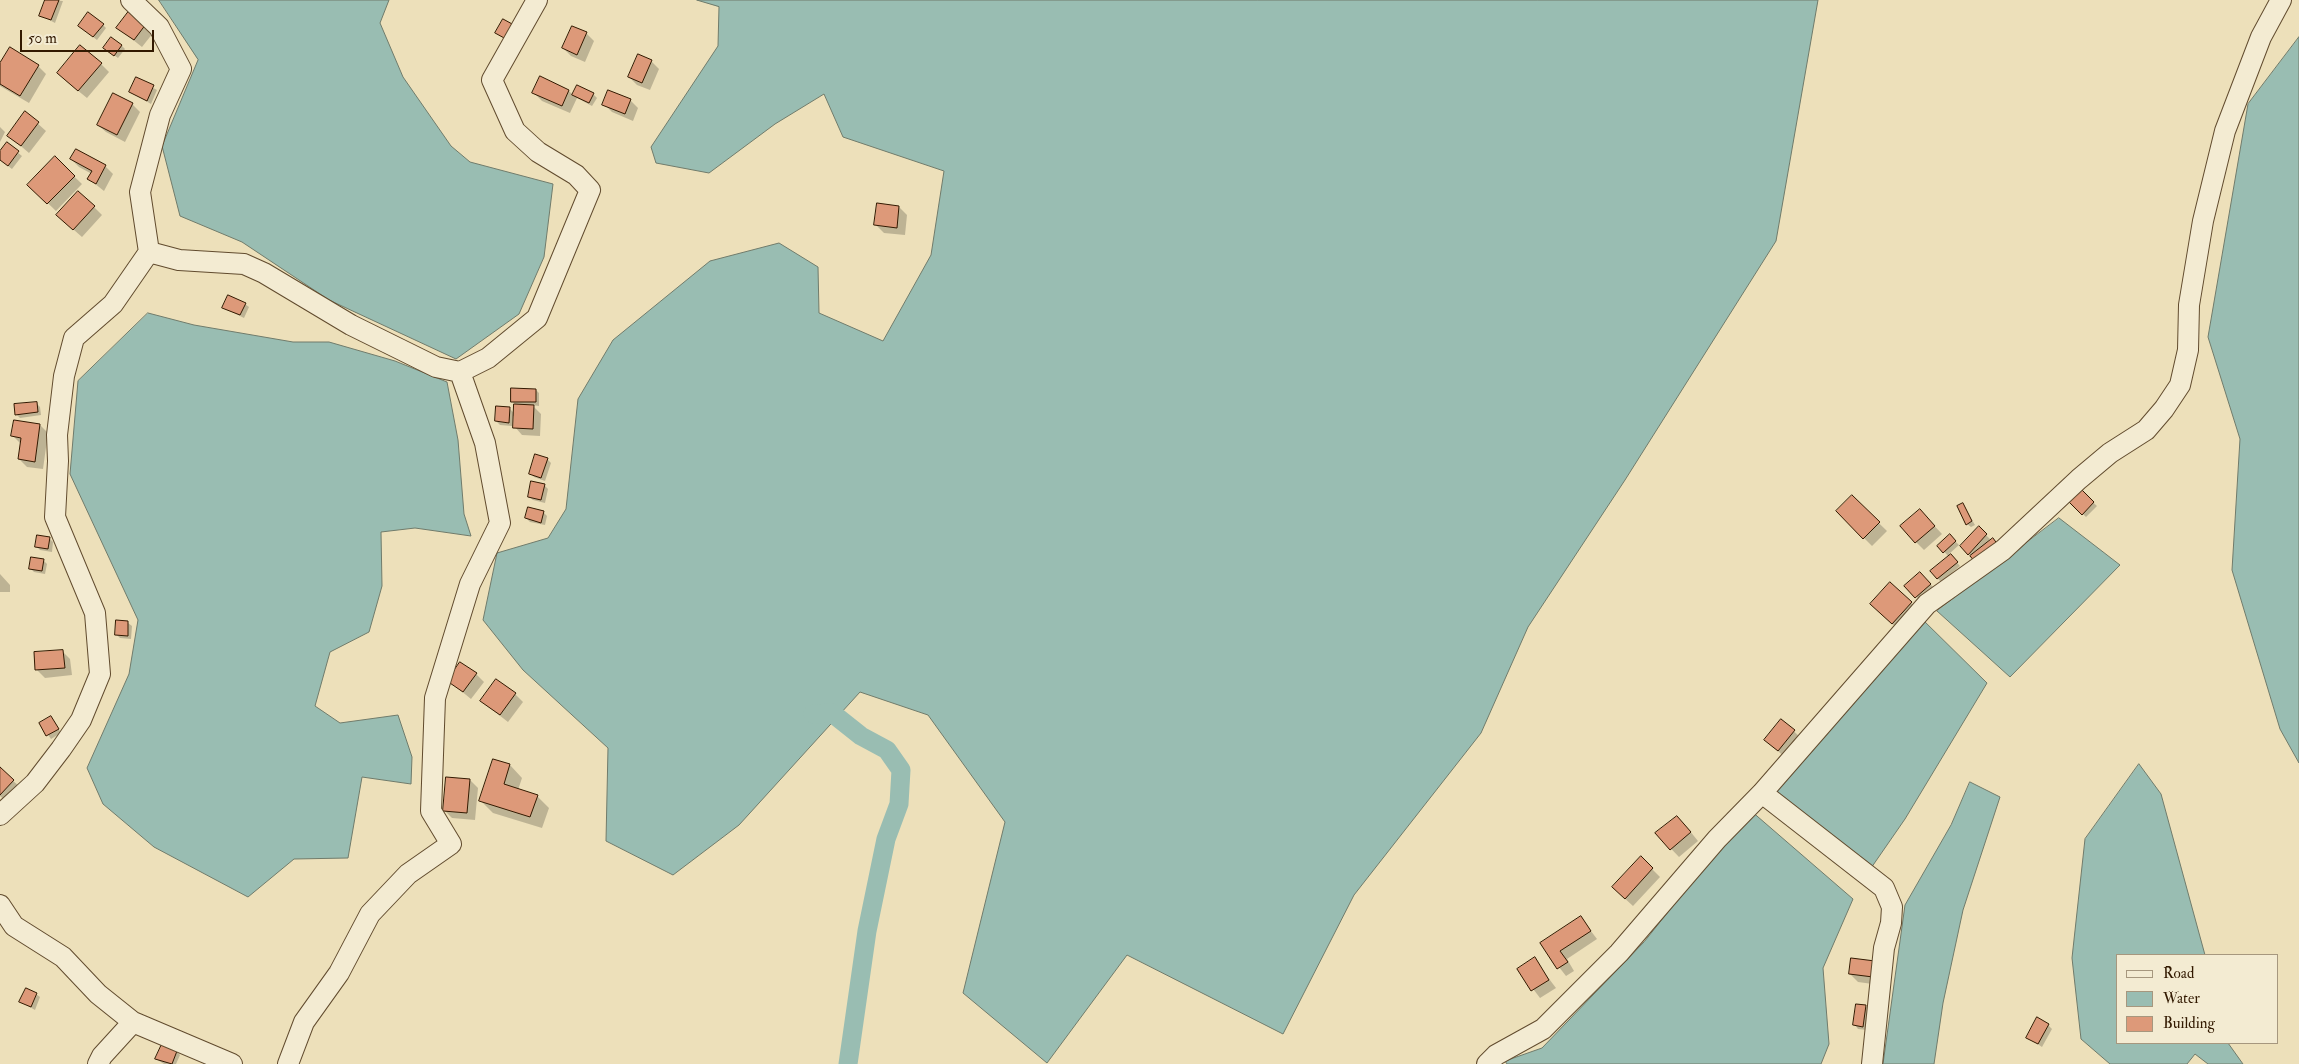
<!DOCTYPE html>
<html>
<head>
<meta charset="utf-8">
<style>
	body { margin:0 }
	#map { position:relative; width:2299px; height:1064px; overflow:hidden; background:#ede0ba; font-family:"IM FELL Double Pica",serif }
	canvas { display:block }
	.legend { position:absolute; left:2116px; top:954px; width:162px; height:90px; box-sizing:border-box; background:#f3ebd2; border:1px solid #a6977e; margin:0; padding:6px 9px; list-style:none; font-size:15px; color:#321900 }
	.legend li { display:flex; align-items:center; gap:10px; height:25px }
	.legend b { width:25px; border:1px solid #a6977e }
	.scale { position:absolute; left:20px; top:30px; width:134px; height:22px; box-sizing:border-box; border:2px solid #321900; border-top:0; padding-left:6px; font-size:15px; line-height:18px; white-space:nowrap; color:#321900; -webkit-text-stroke:4px #f3ebd2; paint-order:stroke }
</style>
</head>
<body>
<div id="map">
<canvas width="2299" height="1064"></canvas>
<ul class="legend">
<li><b style="height:6px;background:#f3ebd2"></b>Road</li>
<li><b style="height:14px;background:#99bdb2"></b>Water</li>
<li><b style="height:14px;background:#dd9979"></b>Building</li>
</ul>
<div class="scale">50 m</div>
</div>
<script>
const context = document.querySelector('canvas').getContext('2d');
context.lineJoin = 'round';
function fill(path, color) { context.fillStyle = color; context.fill(path, 'evenodd'); }
function trace(path, color, width, dash) { context.strokeStyle = color; context.lineWidth = width; context.lineCap = dash ? 'butt' : 'round'; context.setLineDash(dash || []); context.stroke(path); }
const water = new Path2D(`
	M 159,0 L 389,0 L 380,23 L 403,77 L 451,146 L 470,162 L 553,184 L 544,257 L 519,314 L 456,359 L 329,300 L 242,242 L 180,216 L 162,146 L 198,60 Z
	M 697,0 L 1818,0 L 1776,241 L 1625,480 L 1528,627 L 1481,733 L 1354,895 L 1283,1034 L 1127,955 L 1047,1063 L 963,993 L 1005,822 L 928,715 L 860,692 L 739,825 L 673,875 L 606,841 L 608,748 L 523,670 L 483,620 L 497,553 L 548,538 L 566,509 L 578,399 L 613,340 L 710,261 L 779,243 L 818,267 L 819,313 L 883,341 L 931,255 L 944,171 L 843,137 L 824,94 L 775,124 L 709,173 L 656,163 L 651,147 L 718,46 L 719,7 Z
	M 2299,37 L 2299,763 L 2280,729 L 2232,570 L 2240,439 L 2208,337 L 2248,104 Z
	M 148,313 L 194,325 L 293,342 L 329,342 L 395,361 L 447,382 L 458,440 L 464,514 L 471,536 L 415,528 L 381,532 L 382,586 L 369,632 L 330,652 L 315,706 L 340,723 L 398,715 L 412,757 L 411,784 L 362,777 L 348,858 L 294,859 L 248,897 L 154,847 L 103,804 L 87,768 L 129,674 L 138,620 L 70,474 L 78,381 Z
	M 2059,518 L 2120,565 L 2010,677 L 1937,611 Z
	M 1921,618 L 1987,683 L 1905,819 L 1869,871 L 1770,792 Z
	M 2139,764 L 2161,794 L 2205,955 L 2118,955 L 2118,1043 L 2228,1043 L 2243,1064 L 2208,1064 L 2195,1054 L 2187,1064 L 2110,1064 L 2081,1039 L 2072,958 L 2085,839 Z
	M 1970,782 L 2000,797 L 1963,910 L 1943,1003 L 1934,1064 L 1883,1064 L 1905,905 L 1951,825 Z
	M 1750,810 L 1853,899 L 1823,968 L 1829,1044 L 1821,1064 L 1507,1064 L 1505,1061 L 1542,1048 L 1644,942 Z`);
fill(water, '#99bdb2');
trace(water, '#707b6b', 1);
fill(new Path2D(`
	M 46,0 L 63,1 L 55,23 L 40,15 Z
	M 129,13 L 153,33 L 142,47 L 118,28 Z
	M 103,25 L 106,28 L 97,40 L 79,26 Z
	M 586,33 L 594,41 L 585,62 L 571,56 L 563,48 Z
	M 121,45 L 125,49 L 118,58 L 108,51 Z
	M 651,61 L 659,69 L 650,90 L 637,85 L 629,77 Z
	M 101,64 L 109,72 L 87,98 L 66,81 Z
	M 0,65 L 38,66 L 46,74 L 29,103 L 0,86 Z
	M 137,79 L 157,90 L 151,104 L 131,92 Z
	M 569,91 L 573,95 L 593,94 L 597,98 L 592,106 L 577,98 L 570,113 L 542,101 L 534,93 Z
	M 630,100 L 638,108 L 633,121 L 612,112 L 604,104 Z
	M 132,104 L 140,112 L 125,142 L 106,132 L 98,125 Z
	M 26,113 L 46,131 L 29,153 L 9,136 Z
	M 0,127 L 5,132 L 0,142 Z
	M 7,144 L 22,156 L 12,169 L 0,160 L 0,153 Z
	M 55,158 L 82,184 L 56,211 L 29,185 Z
	M 71,159 L 105,166 L 113,174 L 104,191 L 89,179 L 92,174 L 79,167 Z
	M 94,207 L 102,215 L 82,237 L 66,223 Z
	M 899,207 L 907,215 L 905,235 L 884,233 L 876,225 Z
	M 245,304 L 249,307 L 244,318 L 224,308 Z
	M 536,390 L 539,393 L 539,406 L 532,405 L 541,414 L 540,436 L 522,435 L 515,427 L 515,416 L 513,416 L 512,426 L 500,425 L 496,421 L 509,408 L 515,414 L 516,405 L 512,401 Z
	M 36,403 L 40,407 L 41,415 L 20,418 L 16,414 Z
	M 15,422 L 40,425 L 48,433 L 43,469 L 27,467 L 19,459 L 21,444 L 13,436 Z
	M 547,459 L 551,463 L 545,481 L 534,477 L 530,473 Z
	M 544,485 L 548,489 L 545,503 L 533,500 L 529,497 Z
	M 2081,491 L 2097,506 L 2086,517 L 2070,502 Z
	M 1852,497 L 1887,531 L 1872,546 L 1837,511 Z
	M 1963,505 L 1975,525 L 1971,527 L 1967,524 Z
	M 543,512 L 547,516 L 545,525 L 530,522 L 526,518 Z
	M 1928,519 L 1942,534 L 1924,550 L 1916,542 Z
	M 1979,528 L 1990,539 L 1973,558 L 1961,546 Z
	M 38,536 L 50,539 L 53,542 L 52,552 L 40,550 L 36,546 Z
	M 1950,536 L 1959,545 L 1949,554 L 1960,566 L 1941,582 L 1932,572 L 1949,557 L 1939,546 Z
	M 43,560 L 47,564 L 45,574 L 34,572 L 30,568 Z
	M 1920,573 L 1934,588 L 1920,600 L 1906,586 Z
	M 0,574 L 10,585 L 10,592 L 0,592 Z
	M 1911,603 L 1919,611 L 1900,631 L 1879,612 Z
	M 128,623 L 132,626 L 131,639 L 120,638 L 117,635 Z
	M 62,651 L 70,659 L 72,675 L 45,678 L 37,670 Z
	M 476,674 L 484,682 L 471,699 L 449,681 Z
	M 515,694 L 523,702 L 508,722 L 481,701 Z
	M 1782,720 L 1802,739 L 1786,758 L 1765,740 Z
	M 54,721 L 61,733 L 51,739 L 40,723 Z
	M 494,760 L 510,765 L 522,778 L 518,790 L 537,796 L 549,808 L 542,828 L 493,813 L 481,801 Z
	M 0,769 L 21,788 L 8,803 L 0,796 Z
	M 470,780 L 478,788 L 475,820 L 452,818 L 444,810 Z
	M 1685,825 L 1698,841 L 1679,857 L 1657,834 Z
	M 1641,858 L 1660,877 L 1633,906 L 1621,895 Z
	M 1581,918 L 1597,939 L 1567,959 L 1574,971 L 1566,976 L 1541,944 Z
	M 1534,959 L 1556,988 L 1540,998 L 1518,969 Z
	M 1852,959 L 1880,985 L 1858,982 L 1850,974 Z
	M 36,994 L 40,997 L 35,1010 L 21,1002 Z
	M 1866,1006 L 1869,1010 L 1867,1030 L 1858,1029 L 1855,1025 Z
	M 2048,1025 L 2052,1029 L 2042,1047 L 2027,1037 Z
	M 177,1052 L 180,1055 L 176,1064 L 164,1064 L 156,1059 Z`), '#0003');
trace(new Path2D(`
	M 813,714 L 832,713 L 861,736 L 887,750 L 901,770 L 899,804 L 886,839 L 867,931 L 848,1064`), '#99bdb2', 19);
const building = new Path2D(`
	M 45,0 L 59,0 L 51,20 L 39,16 Z
	M 129,11 L 146,24 L 134,40 L 116,28 Z
	M 88,12 L 104,24 L 93,37 L 78,26 Z
	M 503,19 L 514,25 L 506,39 L 495,33 Z
	M 572,26 L 587,32 L 577,55 L 562,48 Z
	M 111,37 L 122,45 L 114,56 L 103,48 Z
	M 80,45 L 102,63 L 78,91 L 57,73 Z
	M 10,47 L 39,65 L 20,96 L 0,84 L 0,63 Z
	M 638,54 L 652,60 L 642,83 L 628,77 Z
	M 540,76 L 569,90 L 562,106 L 532,93 Z
	M 136,77 L 154,85 L 147,101 L 129,92 Z
	M 577,85 L 594,93 L 589,103 L 572,95 Z
	M 608,90 L 631,99 L 625,114 L 602,105 Z
	M 113,93 L 133,103 L 117,135 L 97,125 Z
	M 25,111 L 39,122 L 21,146 L 7,136 Z
	M 7,142 L 19,151 L 8,166 L 0,160 L 0,151 Z
	M 76,149 L 106,165 L 96,184 L 87,179 L 92,171 L 70,159 Z
	M 55,156 L 75,176 L 47,204 L 27,185 Z
	M 78,191 L 95,206 L 73,230 L 56,215 Z
	M 877,203 L 899,206 L 897,228 L 874,225 Z
	M 228,295 L 246,303 L 240,315 L 222,308 Z
	M 511,388 L 536,389 L 536,402 L 511,402 Z
	M 37,402 L 38,412 L 15,415 L 14,404 Z
	M 514,404 L 534,405 L 533,429 L 513,428 Z
	M 496,406 L 510,407 L 509,423 L 495,421 Z
	M 14,420 L 40,424 L 35,462 L 18,459 L 21,438 L 11,436 Z
	M 535,454 L 548,458 L 541,478 L 529,474 Z
	M 531,481 L 545,484 L 541,500 L 528,497 Z
	M 2081,489 L 2094,502 L 2082,515 L 2069,502 Z
	M 1852,495 L 1880,522 L 1863,539 L 1836,511 Z
	M 1963,503 L 1972,521 L 1966,525 L 1957,506 Z
	M 528,507 L 544,511 L 541,523 L 525,518 Z
	M 1920,509 L 1935,526 L 1915,543 L 1900,526 Z
	M 1979,526 L 1987,534 L 1968,555 L 1960,546 Z
	M 1950,534 L 1956,541 L 1943,553 L 1937,546 Z
	M 37,535 L 50,537 L 48,549 L 35,547 Z
	M 1993,538 L 1998,545 L 1976,563 L 1970,556 Z
	M 1951,554 L 1958,562 L 1937,579 L 1930,571 Z
	M 31,557 L 44,559 L 42,571 L 29,569 Z
	M 1920,572 L 1931,584 L 1915,598 L 1904,586 Z
	M 1890,582 L 1912,602 L 1892,624 L 1870,604 Z
	M 116,620 L 128,621 L 128,636 L 115,635 Z
	M 63,650 L 65,668 L 35,670 L 34,652 Z
	M 460,662 L 477,673 L 463,692 L 447,681 Z
	M 496,679 L 516,693 L 500,715 L 480,701 Z
	M 51,716 L 59,729 L 46,736 L 39,723 Z
	M 1781,719 L 1795,730 L 1778,751 L 1764,740 Z
	M 493,759 L 510,764 L 504,784 L 538,795 L 530,817 L 479,801 Z
	M 0,767 L 14,780 L 0,795 Z
	M 446,777 L 470,779 L 467,813 L 443,811 Z
	M 1677,816 L 1691,832 L 1670,850 L 1655,833 Z
	M 1641,856 L 1653,868 L 1625,899 L 1612,887 Z
	M 1581,916 L 1591,931 L 1560,951 L 1568,962 L 1557,969 L 1540,943 Z
	M 1535,957 L 1549,980 L 1531,991 L 1517,969 Z
	M 1851,958 L 1875,961 L 1873,977 L 1849,974 Z
	M 26,988 L 37,993 L 31,1007 L 19,1002 Z
	M 1856,1004 L 1866,1005 L 1863,1027 L 1853,1025 Z
	M 2037,1017 L 2049,1024 L 2038,1044 L 2026,1038 Z
	M 162,1044 L 177,1051 L 172,1064 L 155,1059 Z`);
fill(building, '#dd9979');
trace(building, '#321900', 1);
const minor = new Path2D(`
	M 131,0 L 159,27 L 181,69 L 160,115 L 140,192 L 149,252 L 179,260 L 244,264 L 264,273 L 351,325 L 436,367 L 460,372 L 488,358 L 537,318 L 590,190 L 576,175 L 538,152 L 515,131 L 492,80 L 537,0
	M 1762,793 L 1884,888 L 1892,907 L 1891,923 L 1884,948 L 1872,1064
	M 0,815 L 35,783 L 61,749 L 81,720 L 100,674 L 95,613 L 55,517 L 58,461 L 57,435 L 64,376 L 74,338 L 113,304 L 149,252
	M 0,905 L 14,926 L 63,957 L 98,994 L 133,1022 L 232,1064
	M 98,1064 L 102,1056 L 133,1022
	M 288,1064 L 304,1022 L 339,973 L 370,914 L 408,874 L 451,844 L 431,811 L 435,698 L 470,584 L 500,523 L 485,443 L 460,372
	M 1487,1064 L 1496,1055 L 1543,1029 L 1619,953 L 1717,839 L 1762,793 L 1927,604 L 2003,550 L 2079,479 L 2110,453 L 2146,430 L 2164,409 L 2180,385 L 2188,350 L 2189,305 L 2203,221 L 2225,131 L 2261,37 L 2281,0`);
trace(minor, '#614b2e', 22);
trace(minor, '#f3ebd2', 20);
</script>
</body>
</html>
